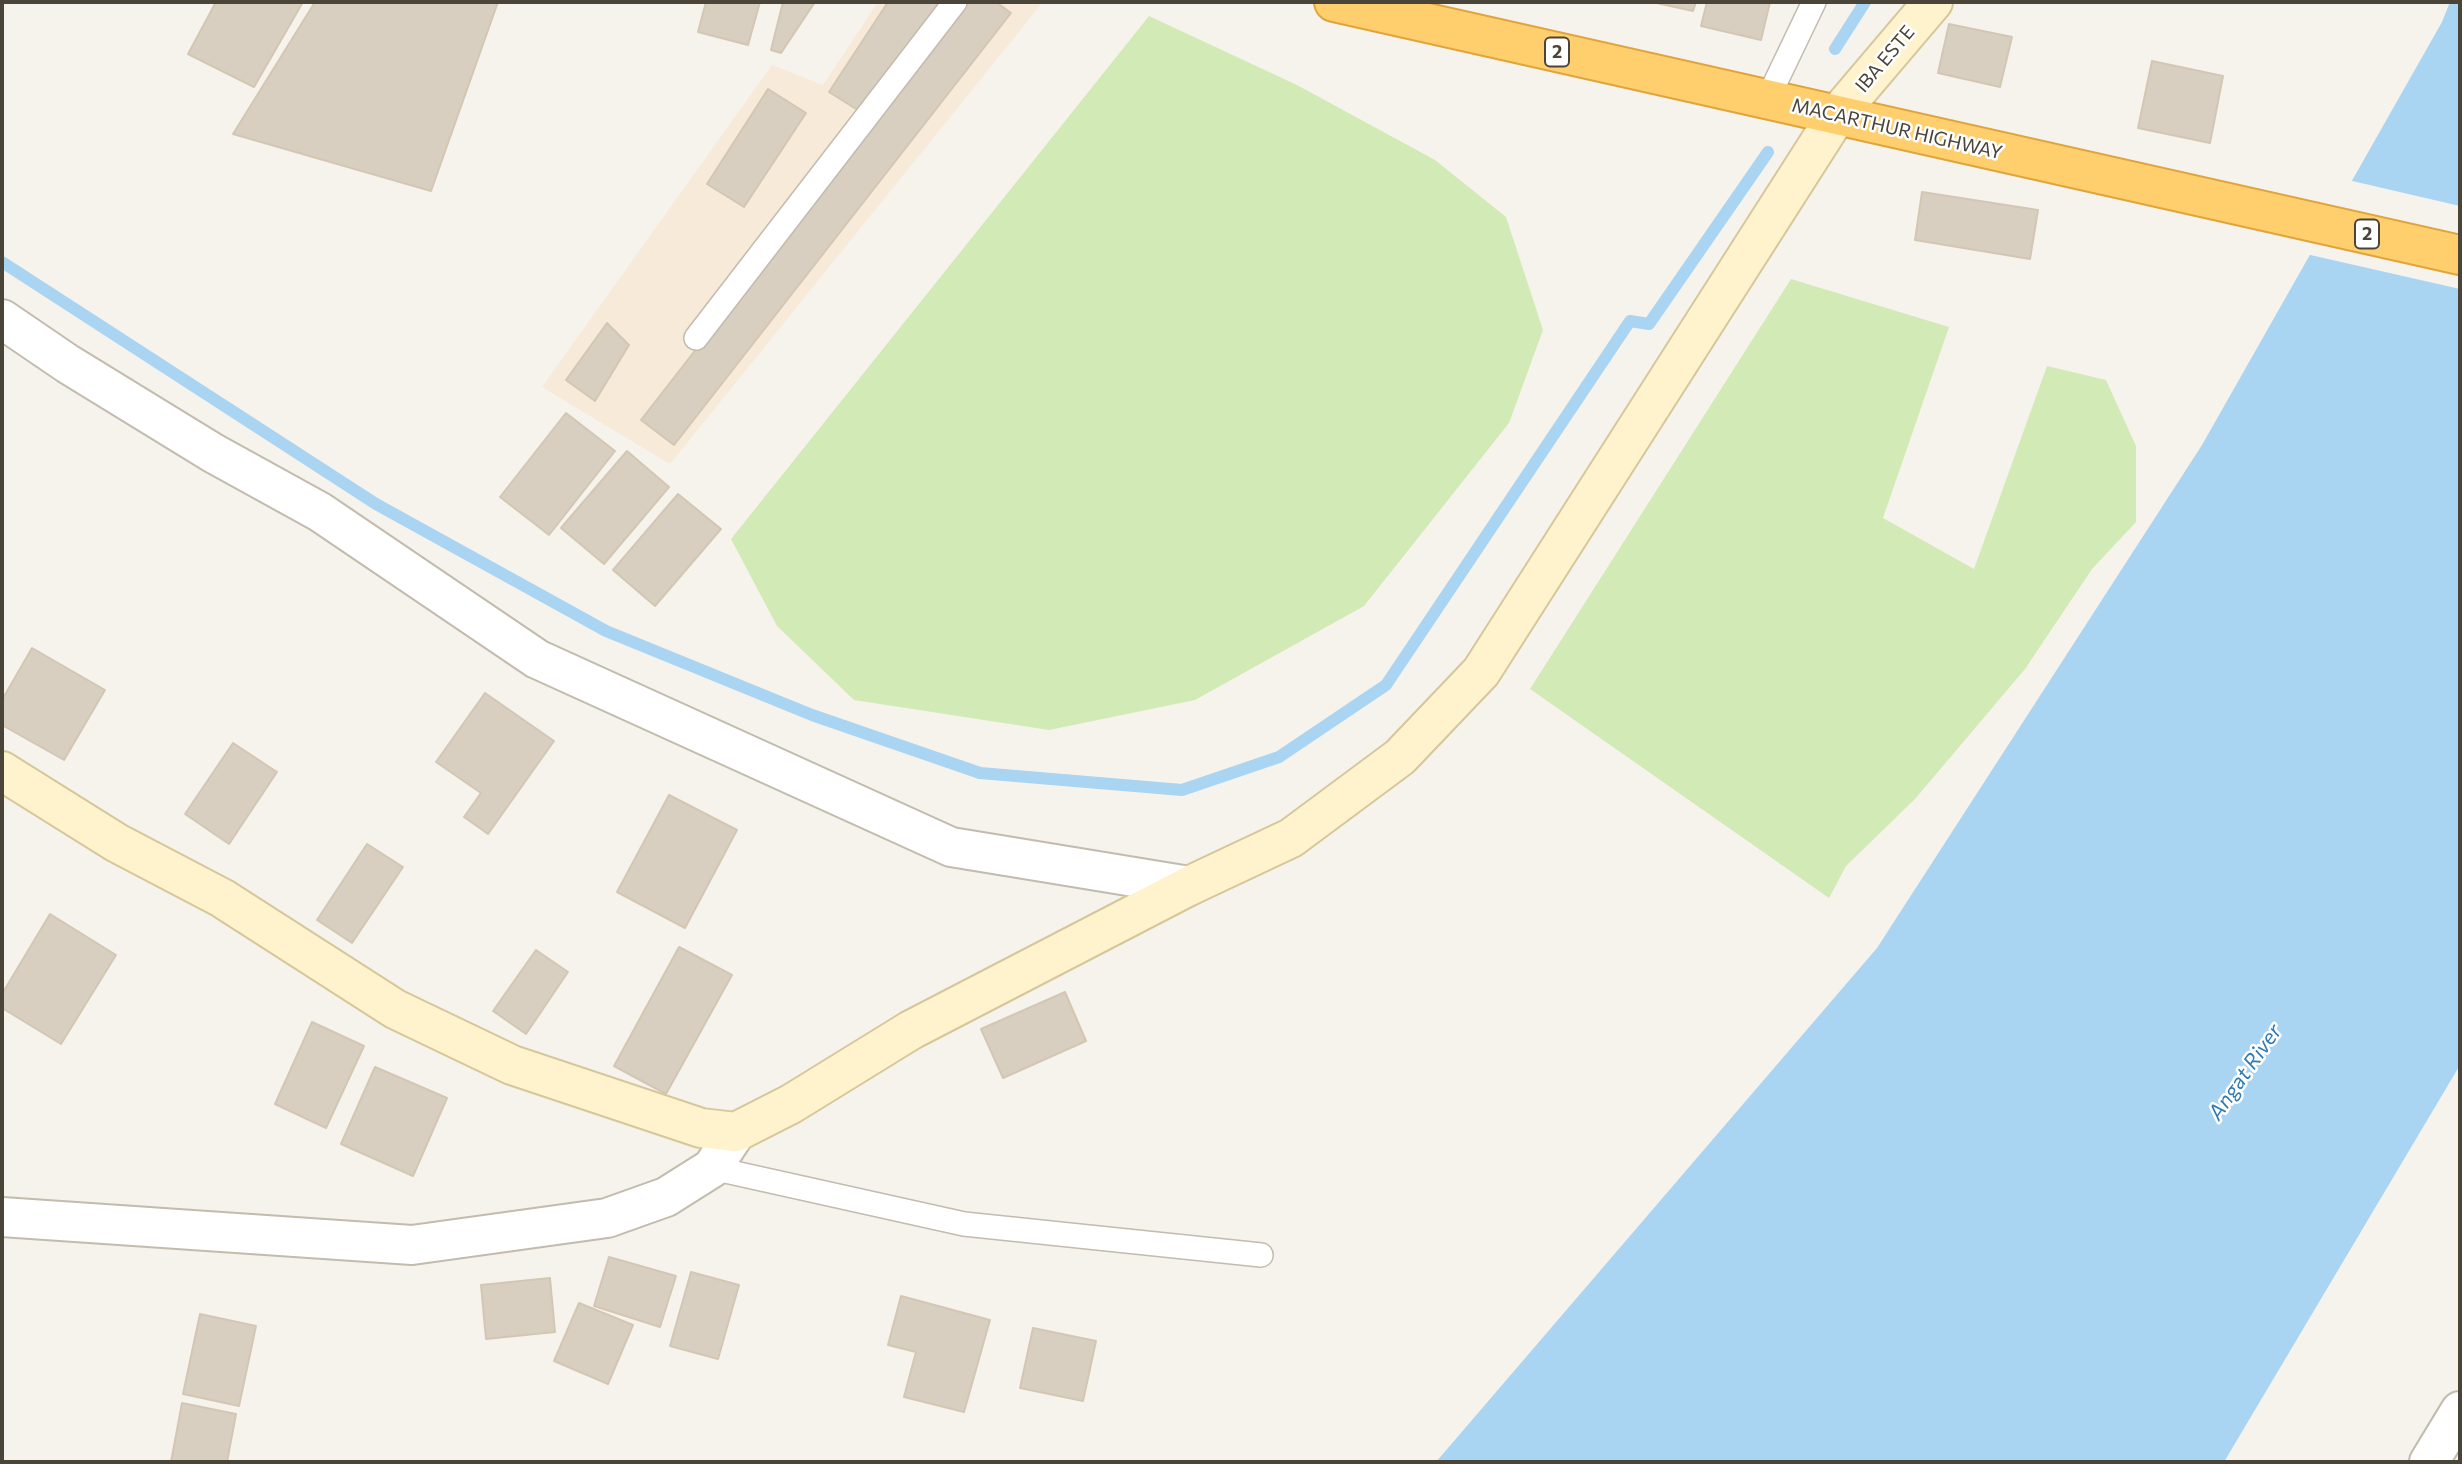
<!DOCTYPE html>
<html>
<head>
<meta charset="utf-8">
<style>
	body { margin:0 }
	#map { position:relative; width:2462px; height:1464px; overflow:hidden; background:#f6f3ec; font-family:Commissioner,sans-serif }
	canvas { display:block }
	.frame { position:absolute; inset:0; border:4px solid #4b4439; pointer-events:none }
</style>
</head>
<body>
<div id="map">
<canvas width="2462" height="1464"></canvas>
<div class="frame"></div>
</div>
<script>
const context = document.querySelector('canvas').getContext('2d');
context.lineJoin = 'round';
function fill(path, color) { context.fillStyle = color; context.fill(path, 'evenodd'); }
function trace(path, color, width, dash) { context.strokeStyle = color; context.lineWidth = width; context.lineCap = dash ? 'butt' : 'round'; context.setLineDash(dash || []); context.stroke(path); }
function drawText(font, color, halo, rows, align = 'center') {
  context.font = font + ' Commissioner,sans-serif'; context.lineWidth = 5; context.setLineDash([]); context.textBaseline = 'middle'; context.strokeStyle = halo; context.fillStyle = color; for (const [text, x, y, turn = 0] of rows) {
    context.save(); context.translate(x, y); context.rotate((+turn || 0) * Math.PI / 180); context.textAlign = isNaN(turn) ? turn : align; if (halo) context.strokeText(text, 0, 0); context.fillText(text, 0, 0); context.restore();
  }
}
fill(new Path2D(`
	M 878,2 L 1043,2 L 670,464 L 542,387 L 772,65 L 823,85 Z`), '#f7ead8');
fill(new Path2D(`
	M 1149,16 L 1297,85 L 1435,160 L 1506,217 L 1543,330 L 1509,423 L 1364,606 L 1195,700 L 1049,730 L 854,700 L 777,626 L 731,539 Z
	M 1791,279 L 1949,327 L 1883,518 L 1974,569 L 2047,366 L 2106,380 L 2136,446 L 2136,522 L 2092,569 L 2025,669 L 1915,799 L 1846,866 L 1829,898 L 1530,689 Z`), '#d2eab5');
fill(new Path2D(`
	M 2450,2 L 2460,2 L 2460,1065 L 2224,1462 L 1436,1462 L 1877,948 L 2202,445 L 2442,22 Z`), '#a9d4f2');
fill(new Path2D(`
	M 2348,180 L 2460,206 L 2460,289 L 2306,254 Z`), '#f6f3ec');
trace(new Path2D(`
	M 1835,49 L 1865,2
	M 2,262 L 376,504 L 606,631 L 812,715 L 980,773 L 1182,790 L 1279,757 L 1386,685 L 1630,321 L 1649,324 L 1768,152`), '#a9d4f2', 12);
const building = new Path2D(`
	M 216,2 L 303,2 L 254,87 L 188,54 Z
	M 315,2 L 498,2 L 431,191 L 233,134 Z
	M 706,2 L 760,2 L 748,45 L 698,32 Z
	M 783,2 L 815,2 L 781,53 L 771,50 Z
	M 888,2 L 939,2 L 864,114 L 829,92 Z
	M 966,2 L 996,2 L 1011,13 L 674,445 L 641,420 Z
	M 1652,2 L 1696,2 L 1693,11 Z
	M 1707,2 L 1770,2 L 1761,40 L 1701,26 Z
	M 1949,24 L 2012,37 L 2000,87 L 1938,73 Z
	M 2152,61 L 2223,76 L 2210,143 L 2138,128 Z
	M 768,89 L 806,113 L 744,207 L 707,184 Z
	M 1922,192 L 2038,210 L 2030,259 L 1915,240 Z
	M 607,323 L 629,345 L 595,401 L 566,380 Z
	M 566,413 L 615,451 L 549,535 L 500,497 Z
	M 627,451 L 669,487 L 604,564 L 561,528 Z
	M 678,494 L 721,529 L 655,606 L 613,570 Z
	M 32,648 L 105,690 L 64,760 L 2,725 L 2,700 Z
	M 485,693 L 554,741 L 488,834 L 464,817 L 481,793 L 436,762 Z
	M 233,743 L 277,772 L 229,844 L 185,814 Z
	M 669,795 L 737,830 L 685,928 L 617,892 Z
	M 367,844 L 403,867 L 352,943 L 317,920 Z
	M 50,914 L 116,955 L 61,1044 L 2,1008 L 2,994 Z
	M 679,947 L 732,975 L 666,1094 L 614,1066 Z
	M 536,950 L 568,972 L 526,1034 L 493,1011 Z
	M 1065,992 L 1086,1041 L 1003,1078 L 981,1029 Z
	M 312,1022 L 364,1046 L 326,1128 L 275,1104 Z
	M 375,1067 L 447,1098 L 413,1176 L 341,1144 Z
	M 609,1257 L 676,1276 L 660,1327 L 594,1306 Z
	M 691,1272 L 739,1285 L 718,1359 L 670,1346 Z
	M 550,1278 L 555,1332 L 486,1339 L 481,1285 Z
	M 901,1296 L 990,1320 L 964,1412 L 904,1397 L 916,1352 L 888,1345 Z
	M 579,1303 L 633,1325 L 608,1384 L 554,1361 Z
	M 200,1314 L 256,1326 L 239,1406 L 183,1394 Z
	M 1033,1328 L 1096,1341 L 1083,1401 L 1020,1388 Z
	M 182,1403 L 236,1414 L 227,1462 L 171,1462 Z`);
fill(building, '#d8cfc1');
trace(building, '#d3c7b4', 2);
const lane = new Path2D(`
	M 1767,100 L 1814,2
	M 696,338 L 955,2
	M 712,1168 L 964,1224 L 1261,1255`);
const street = new Path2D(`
	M 2,319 L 68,364 L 213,453 L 320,512 L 537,659 L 951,847 L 1189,886
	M 2,1217 L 412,1245 L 607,1218 L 666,1197 L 712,1168 L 736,1132
	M 2429,1462 L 2460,1411`);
const secondary = new Path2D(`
	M 2,771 L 117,843 L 222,898 L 395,1009 L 512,1065 L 701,1128 L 736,1132 L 791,1104 L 911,1030 L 1189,886 L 1291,838 L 1400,757 L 1481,672 L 1837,115 L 1933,2`);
const highway = new Path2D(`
	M 1334,2 L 2460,255`);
trace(lane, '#c2bbae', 26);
trace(street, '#c2bbae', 42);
trace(secondary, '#d6c79b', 42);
trace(highway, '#e0a43c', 42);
trace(lane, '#fff', 23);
trace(street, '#fff', 38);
trace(secondary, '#fff3cd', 38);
trace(highway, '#ffcf6e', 38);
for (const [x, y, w] of [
	[1557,52,24],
	[2367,234,24]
]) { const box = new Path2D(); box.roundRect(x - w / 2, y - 14.5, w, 29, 5); context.fillStyle = '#fff'; context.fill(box); trace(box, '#4b4439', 2); }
drawText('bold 18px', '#4b4439', null, [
	["2",1557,52],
	["2",2367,234]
]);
drawText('19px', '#4b4439', '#fff', [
	["IBA ESTE",1885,59,-50],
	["MACARTHUR HIGHWAY",1897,129,13]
]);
drawText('italic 21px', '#2e7ab2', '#fff', [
	["Angat River",2245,1072,-55]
]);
</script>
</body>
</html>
